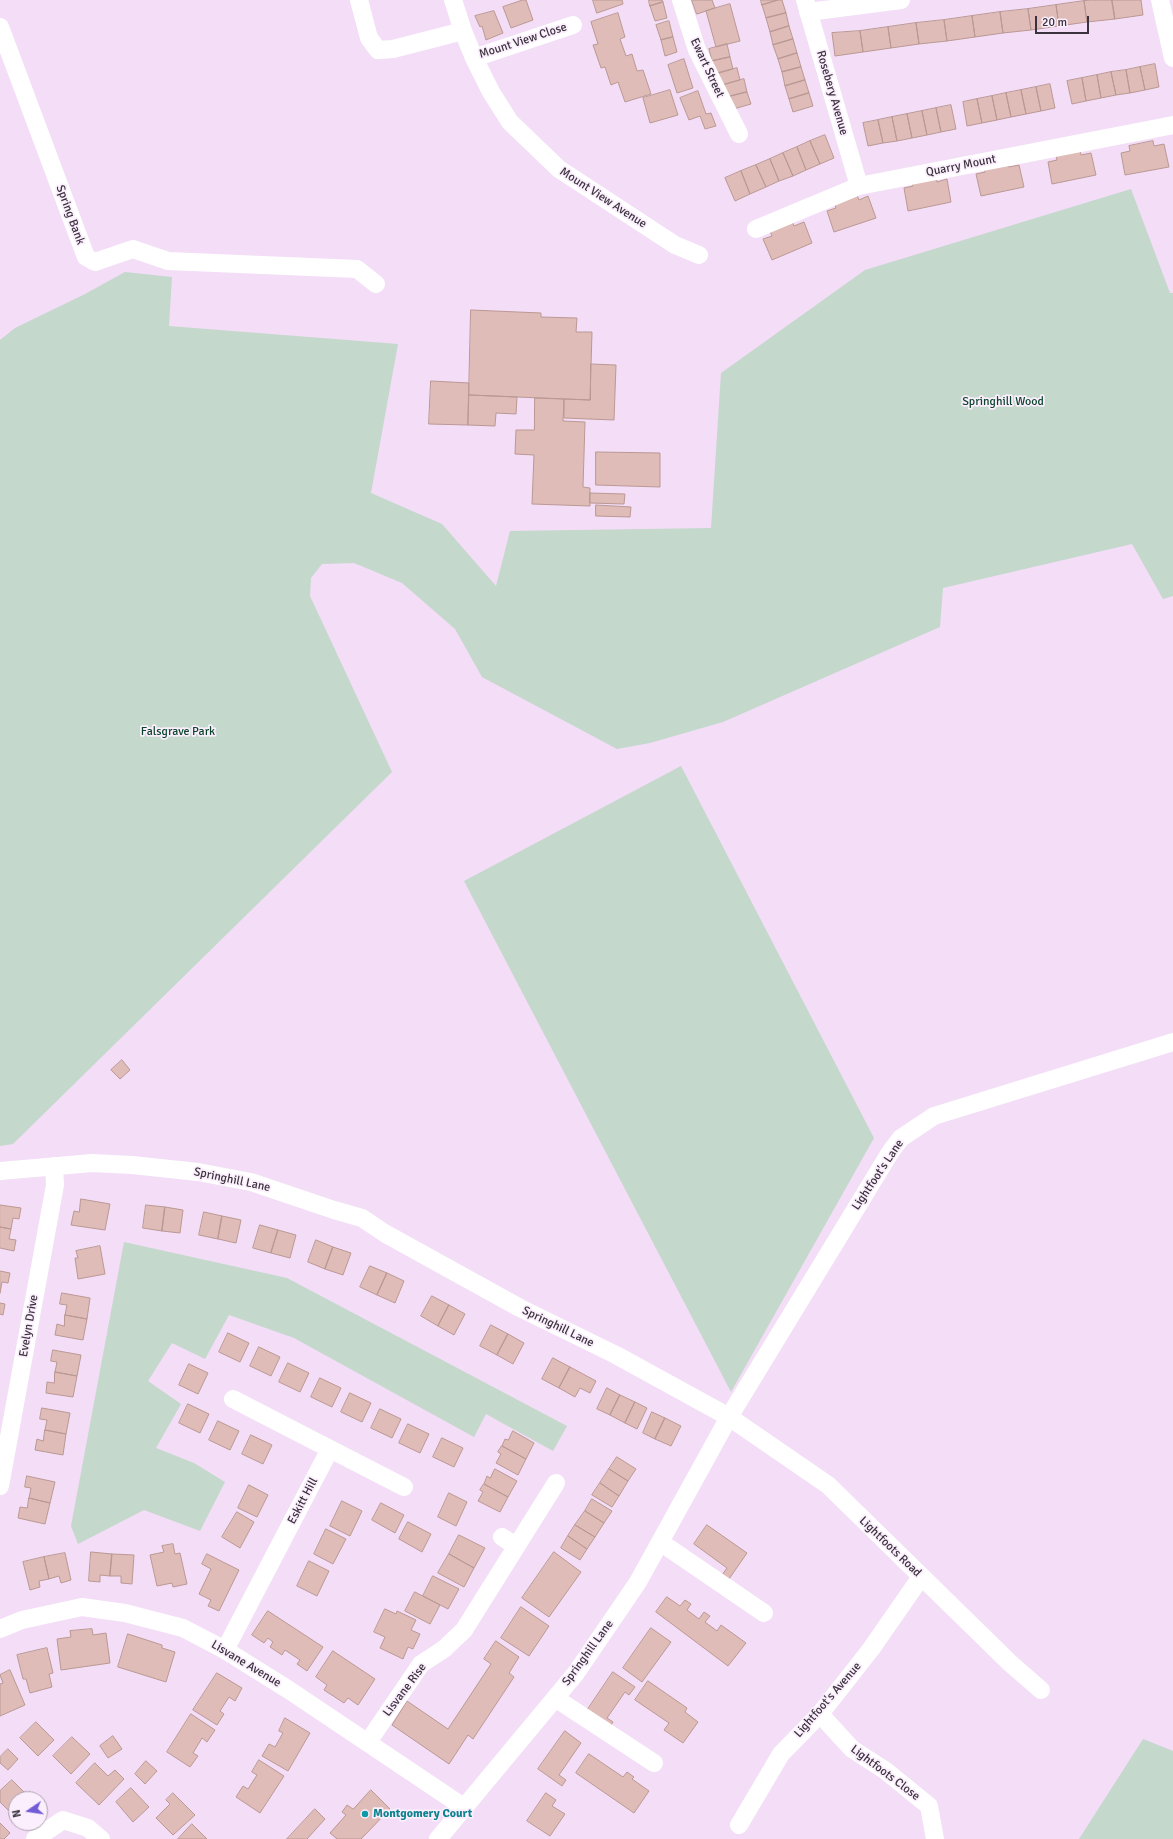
<!DOCTYPE html>
<html>
<head>
<meta charset="utf-8">
<style>
	body { margin:0 }
	#map { position:relative; width:1173px; height:1839px; overflow:hidden; background:#f3ddf7; font-family:Signika,sans-serif }
	canvas { display:block }
	.north { position:absolute; left:8px; top:1791px; width:40px; height:40px; box-sizing:border-box; background:#fbeefd; border:1px solid #aea3b0; border-radius:50%; rotate:257deg; font-size:11px; font-weight:700; line-height:16px; text-align:center; color:#3a323c }
	.north::after { content:''; display:block; margin:auto; width:14px; height:18px; background:#725cd6; clip-path:polygon(50% 0,100% 100%,50% 72%,0 100%) }
	.scale { position:absolute; left:1035px; top:16px; width:54px; height:18px; box-sizing:border-box; border:2px solid #3a323c; border-top:0; padding-left:5px; font-size:12px; line-height:14px; white-space:nowrap; color:#3a323c; -webkit-text-stroke:3px #fbeefd; paint-order:stroke }
</style>
</head>
<body>
<div id="map">
<canvas width="1173" height="1839"></canvas>
<div class="north">N</div>
<div class="scale">20 m</div>
</div>
<script>
const context = document.querySelector('canvas').getContext('2d');
context.lineJoin = 'round';
function fill(path, color) { context.fillStyle = color; context.fill(path, 'evenodd'); }
function trace(path, color, width, dash) { context.strokeStyle = color; context.lineWidth = width; context.lineCap = dash ? 'butt' : 'round'; context.setLineDash(dash || []); context.stroke(path); }
function drawText(font, color, halo, rows, align = 'center') {
  context.font = font + ' Signika,sans-serif'; context.lineWidth = 3.5; context.setLineDash([]); context.textBaseline = 'middle'; context.strokeStyle = halo; context.fillStyle = color; for (const [text, x, y, turn = 0] of rows) {
    context.save(); context.translate(x, y); context.rotate((+turn || 0) * Math.PI / 180); context.textAlign = isNaN(turn) ? turn : align; if (halo) context.strokeText(text, 0, 0); context.fillText(text, 0, 0); context.restore();
  }
}
fill(new Path2D(`
	M 1131,189 L 1170,293 L 1173,293 L 1173,596 L 1163,599 L 1132,544 L 943,588 L 940,627 L 723,722 L 650,743 L 617,749 L 482,677 L 455,629 L 402,583 L 354,563 L 322,564 L 311,578 L 310,596 L 392,772 L 13,1144 L 0,1146 L 0,340 L 15,328 L 85,294 L 125,272 L 172,277 L 169,326 L 398,344 L 371,493 L 442,524 L 496,586 L 510,531 L 711,528 L 721,373 L 865,270 Z
	M 681,766 L 874,1138 L 731,1392 L 464,881 Z
	M 124,1242 L 287,1278 L 567,1426 L 553,1451 L 486,1414 L 474,1437 L 294,1338 L 229,1315 L 205,1359 L 172,1343 L 148,1381 L 181,1404 L 156,1448 L 194,1463 L 225,1482 L 200,1531 L 144,1510 L 78,1544 L 71,1526 Z
	M 1143,1739 L 1173,1751 L 1173,1839 L 1079,1839 Z`), '#c4d8cc');
const building = new Path2D(`
	M 523,0 L 526,0 L 533,20 L 511,28 L 503,7 Z
	M 593,0 L 622,0 L 623,4 L 597,13 Z
	M 649,0 L 662,0 L 663,2 L 650,6 Z
	M 692,0 L 712,0 L 715,8 L 697,14 Z
	M 761,0 L 778,0 L 762,5 Z
	M 778,0 L 782,0 L 786,13 L 766,18 L 762,5 Z
	M 1092,0 L 1112,0 L 1115,19 L 1087,22 L 1084,1 Z
	M 1112,0 L 1141,0 L 1143,15 L 1115,19 Z
	M 1084,1 L 1087,22 L 1059,26 L 1056,5 Z
	M 663,2 L 667,18 L 655,21 L 650,6 Z
	M 730,4 L 740,41 L 716,47 L 706,11 Z
	M 1056,5 L 1059,26 L 1031,30 L 1028,9 Z
	M 1028,9 L 1031,30 L 1003,33 L 1000,12 Z
	M 494,11 L 503,33 L 486,40 L 482,26 L 480,27 L 475,16 Z
	M 1000,12 L 1003,33 L 975,37 L 972,16 Z
	M 618,13 L 625,37 L 620,39 L 626,56 L 632,54 L 637,71 L 643,70 L 651,94 L 625,102 L 618,82 L 611,85 L 605,67 L 601,68 L 593,45 L 598,44 L 591,22 Z
	M 786,13 L 789,26 L 770,32 L 766,18 Z
	M 972,16 L 975,37 L 947,41 L 944,20 Z
	M 944,20 L 947,41 L 919,44 L 916,23 Z
	M 669,21 L 673,37 L 661,40 L 656,25 Z
	M 916,23 L 919,44 L 891,48 L 888,27 Z
	M 789,26 L 793,39 L 773,45 L 770,32 Z
	M 888,27 L 891,48 L 863,52 L 860,31 Z
	M 860,31 L 863,52 L 835,56 L 832,33 Z
	M 673,37 L 677,52 L 665,56 L 661,40 Z
	M 793,39 L 797,53 L 778,59 L 773,45 Z
	M 727,44 L 730,57 L 712,61 L 709,49 Z
	M 797,53 L 801,67 L 782,72 L 778,59 Z
	M 730,57 L 733,69 L 716,74 L 712,61 Z
	M 684,59 L 693,88 L 677,93 L 668,65 Z
	M 1155,64 L 1159,87 L 1145,90 L 1140,67 Z
	M 801,67 L 805,80 L 785,86 L 782,72 Z
	M 1140,67 L 1145,90 L 1130,93 L 1126,70 Z
	M 737,68 L 740,80 L 722,85 L 718,73 Z
	M 1126,70 L 1130,93 L 1116,95 L 1111,72 Z
	M 1111,72 L 1116,95 L 1101,98 L 1097,75 Z
	M 1097,75 L 1101,98 L 1086,101 L 1082,78 Z
	M 1082,78 L 1086,101 L 1072,104 L 1067,81 Z
	M 744,79 L 747,92 L 727,97 L 723,85 Z
	M 805,80 L 809,93 L 789,99 L 785,86 Z
	M 1050,84 L 1055,108 L 1041,111 L 1036,87 Z
	M 1036,87 L 1041,111 L 1026,114 L 1021,90 Z
	M 670,90 L 678,115 L 650,123 L 643,98 Z
	M 1021,90 L 1026,114 L 1011,117 L 1006,93 Z
	M 698,91 L 706,114 L 711,113 L 716,126 L 705,129 L 700,116 L 689,120 L 680,98 Z
	M 747,92 L 751,104 L 730,110 L 727,97 Z
	M 809,93 L 813,106 L 793,112 L 789,99 Z
	M 1006,93 L 1011,117 L 997,120 L 992,96 Z
	M 992,96 L 997,120 L 982,123 L 977,99 Z
	M 977,99 L 982,123 L 967,126 L 963,102 Z
	M 951,105 L 956,129 L 941,132 L 936,108 Z
	M 936,108 L 941,132 L 927,135 L 922,111 Z
	M 922,111 L 927,135 L 912,138 L 907,114 Z
	M 907,114 L 912,138 L 897,141 L 892,117 Z
	M 892,117 L 897,141 L 883,143 L 878,120 Z
	M 878,120 L 883,143 L 868,146 L 863,123 Z
	M 825,135 L 834,158 L 820,164 L 810,141 Z
	M 810,141 L 820,164 L 806,170 L 797,147 Z
	M 1153,141 L 1154,146 L 1164,144 L 1169,167 L 1125,175 L 1121,153 L 1130,151 L 1129,146 Z
	M 797,147 L 806,170 L 793,176 L 783,153 Z
	M 1080,150 L 1081,155 L 1091,153 L 1096,175 L 1052,184 L 1048,162 L 1057,160 L 1056,154 Z
	M 783,153 L 793,176 L 779,181 L 770,159 Z
	M 770,159 L 779,181 L 766,187 L 756,165 Z
	M 1008,162 L 1009,167 L 1019,165 L 1024,187 L 981,196 L 976,174 L 985,172 L 984,167 Z
	M 756,165 L 766,187 L 750,194 L 741,171 Z
	M 741,171 L 750,194 L 735,201 L 725,178 Z
	M 936,176 L 937,182 L 947,179 L 951,202 L 908,211 L 904,188 L 913,186 L 912,181 Z
	M 857,195 L 859,200 L 868,196 L 876,218 L 834,232 L 827,211 L 836,208 L 834,203 Z
	M 792,221 L 794,226 L 804,222 L 812,243 L 772,260 L 763,239 L 772,236 L 770,231 Z
	M 471,310 L 541,313 L 541,317 L 577,318 L 576,332 L 592,332 L 590,400 L 469,395 Z
	M 591,364 L 616,365 L 614,420 L 564,418 L 564,399 L 590,400 Z
	M 431,381 L 469,383 L 468,425 L 429,424 Z
	M 469,395 L 517,397 L 516,414 L 496,413 L 495,426 L 468,425 Z
	M 535,398 L 564,399 L 563,421 L 585,422 L 583,487 L 590,488 L 590,506 L 532,504 L 534,455 L 515,454 L 516,430 L 534,430 Z
	M 596,452 L 660,453 L 660,487 L 596,485 Z
	M 590,493 L 625,494 L 624,504 L 590,503 Z
	M 596,505 L 631,507 L 630,517 L 596,516 Z
	M 122,1060 L 130,1070 L 120,1079 L 111,1070 Z
	M 81,1199 L 110,1204 L 105,1230 L 71,1225 L 74,1211 L 79,1212 Z
	M 0,1205 L 21,1208 L 19,1219 L 13,1218 L 11,1229 L 0,1227 Z
	M 146,1205 L 165,1207 L 162,1231 L 143,1228 Z
	M 165,1207 L 183,1210 L 180,1233 L 162,1231 Z
	M 204,1212 L 222,1216 L 218,1239 L 199,1235 Z
	M 222,1216 L 241,1220 L 236,1243 L 218,1239 Z
	M 260,1225 L 278,1230 L 271,1253 L 253,1248 Z
	M 0,1227 L 11,1229 L 9,1239 L 16,1240 L 14,1251 L 0,1248 Z
	M 278,1230 L 296,1235 L 290,1258 L 271,1253 Z
	M 316,1240 L 333,1247 L 325,1269 L 308,1262 Z
	M 100,1246 L 105,1274 L 78,1279 L 75,1258 L 78,1258 L 76,1251 Z
	M 333,1247 L 351,1253 L 343,1275 L 325,1269 Z
	M 370,1266 L 387,1273 L 377,1295 L 360,1287 Z
	M 0,1271 L 10,1273 L 8,1283 L 2,1282 L 0,1293 Z
	M 387,1273 L 404,1281 L 395,1303 L 377,1295 Z
	M 62,1293 L 90,1298 L 87,1319 L 65,1315 L 67,1305 L 60,1304 Z
	M 432,1296 L 449,1305 L 438,1326 L 421,1316 Z
	M 0,1303 L 5,1304 L 3,1315 L 0,1314 Z
	M 449,1305 L 465,1314 L 454,1335 L 438,1326 Z
	M 65,1315 L 87,1319 L 83,1340 L 55,1335 L 57,1324 L 64,1326 Z
	M 491,1325 L 508,1334 L 497,1355 L 480,1346 Z
	M 228,1333 L 249,1343 L 240,1362 L 219,1352 Z
	M 508,1334 L 524,1343 L 513,1364 L 497,1355 Z
	M 259,1347 L 280,1357 L 271,1376 L 250,1366 Z
	M 53,1350 L 81,1355 L 77,1376 L 55,1372 L 57,1362 L 51,1361 Z
	M 553,1358 L 570,1367 L 559,1388 L 542,1379 Z
	M 288,1363 L 309,1373 L 300,1392 L 279,1382 Z
	M 189,1364 L 208,1373 L 198,1394 L 179,1385 Z
	M 570,1367 L 596,1381 L 590,1393 L 580,1388 L 575,1397 L 559,1388 Z
	M 55,1372 L 77,1376 L 73,1397 L 46,1393 L 47,1382 L 54,1383 Z
	M 320,1378 L 341,1388 L 332,1407 L 311,1397 Z
	M 607,1388 L 620,1395 L 610,1415 L 597,1409 Z
	M 350,1393 L 371,1403 L 362,1422 L 341,1412 Z
	M 620,1395 L 635,1402 L 625,1423 L 610,1415 Z
	M 635,1402 L 647,1408 L 637,1429 L 625,1423 Z
	M 188,1404 L 209,1414 L 200,1433 L 179,1423 Z
	M 42,1408 L 70,1413 L 66,1434 L 45,1430 L 47,1420 L 40,1419 Z
	M 380,1409 L 401,1419 L 392,1438 L 371,1428 Z
	M 652,1412 L 665,1418 L 655,1439 L 643,1433 Z
	M 665,1418 L 681,1426 L 671,1446 L 655,1439 Z
	M 218,1421 L 239,1431 L 230,1450 L 209,1440 Z
	M 408,1424 L 429,1434 L 420,1453 L 399,1443 Z
	M 45,1430 L 66,1434 L 63,1455 L 35,1450 L 37,1439 L 43,1441 Z
	M 513,1431 L 534,1443 L 526,1459 L 502,1446 L 505,1439 L 508,1440 Z
	M 251,1435 L 272,1445 L 263,1464 L 242,1454 Z
	M 442,1438 L 463,1448 L 454,1467 L 433,1457 Z
	M 502,1446 L 526,1459 L 518,1475 L 496,1463 L 501,1454 L 498,1452 Z
	M 617,1457 L 636,1469 L 628,1481 L 609,1469 Z
	M 495,1469 L 517,1481 L 508,1497 L 484,1484 L 487,1476 L 490,1478 Z
	M 609,1469 L 628,1481 L 619,1496 L 600,1483 Z
	M 27,1476 L 55,1482 L 50,1503 L 29,1498 L 31,1488 L 25,1487 Z
	M 600,1483 L 619,1496 L 612,1507 L 592,1495 Z
	M 484,1484 L 508,1497 L 500,1512 L 478,1501 L 483,1492 L 480,1490 Z
	M 249,1485 L 268,1495 L 257,1517 L 238,1508 Z
	M 449,1493 L 467,1502 L 456,1526 L 438,1517 Z
	M 29,1498 L 50,1503 L 45,1524 L 18,1518 L 20,1507 L 27,1508 Z
	M 592,1499 L 612,1511 L 604,1523 L 585,1511 Z
	M 342,1501 L 362,1511 L 350,1536 L 330,1526 Z
	M 381,1503 L 404,1515 L 395,1533 L 372,1520 Z
	M 585,1511 L 604,1523 L 595,1537 L 575,1525 Z
	M 237,1512 L 254,1522 L 240,1548 L 222,1537 Z
	M 408,1522 L 431,1534 L 422,1552 L 399,1539 Z
	M 575,1525 L 595,1537 L 587,1549 L 568,1536 Z
	M 707,1525 L 747,1553 L 729,1579 L 722,1575 L 727,1568 L 694,1544 Z
	M 326,1529 L 346,1539 L 333,1564 L 314,1554 Z
	M 459,1535 L 485,1548 L 474,1568 L 449,1554 Z
	M 568,1536 L 587,1549 L 580,1560 L 561,1548 Z
	M 173,1544 L 175,1554 L 180,1553 L 187,1584 L 173,1587 L 172,1583 L 157,1586 L 150,1555 L 164,1552 L 162,1546 Z
	M 91,1552 L 112,1554 L 110,1576 L 100,1575 L 100,1582 L 89,1581 Z
	M 554,1552 L 581,1572 L 549,1617 L 522,1598 Z
	M 65,1553 L 71,1580 L 61,1583 L 59,1576 L 49,1579 L 44,1557 Z
	M 112,1554 L 134,1555 L 132,1584 L 121,1583 L 121,1576 L 110,1576 Z
	M 207,1554 L 239,1570 L 219,1611 L 208,1606 L 211,1600 L 199,1594 L 211,1569 L 202,1564 Z
	M 449,1554 L 474,1568 L 464,1587 L 438,1573 Z
	M 44,1557 L 49,1579 L 39,1581 L 40,1587 L 30,1590 L 23,1562 Z
	M 309,1561 L 329,1571 L 317,1596 L 297,1586 Z
	M 433,1576 L 459,1589 L 448,1609 L 423,1596 Z
	M 415,1592 L 440,1605 L 430,1624 L 405,1611 Z
	M 667,1597 L 680,1606 L 685,1600 L 691,1604 L 687,1610 L 699,1619 L 704,1612 L 710,1616 L 705,1622 L 717,1631 L 721,1625 L 746,1643 L 728,1666 L 656,1612 Z
	M 521,1607 L 549,1626 L 529,1656 L 501,1638 Z
	M 385,1609 L 396,1614 L 397,1611 L 416,1620 L 411,1630 L 420,1634 L 413,1649 L 408,1647 L 403,1659 L 380,1648 L 385,1637 L 374,1632 Z
	M 268,1611 L 323,1647 L 307,1671 L 297,1664 L 300,1660 L 285,1650 L 282,1655 L 270,1647 L 273,1642 L 268,1638 L 264,1643 L 252,1635 Z
	M 651,1628 L 671,1642 L 642,1682 L 623,1668 Z
	M 92,1629 L 93,1635 L 106,1633 L 110,1663 L 61,1670 L 57,1639 L 71,1637 L 70,1631 Z
	M 128,1634 L 162,1645 L 162,1648 L 175,1652 L 166,1682 L 118,1667 Z
	M 496,1641 L 519,1657 L 509,1673 L 514,1677 L 473,1739 L 468,1735 L 449,1764 L 392,1725 L 407,1701 L 448,1729 L 491,1664 L 484,1659 Z
	M 47,1648 L 53,1673 L 49,1674 L 52,1687 L 30,1693 L 26,1679 L 23,1679 L 17,1655 Z
	M 333,1651 L 375,1679 L 358,1705 L 348,1698 L 344,1703 L 324,1690 L 327,1685 L 316,1677 Z
	M 10,1670 L 25,1705 L 0,1716 L 0,1684 L 3,1683 L 0,1675 Z
	M 613,1672 L 635,1687 L 629,1695 L 625,1692 L 607,1718 L 613,1722 L 609,1728 L 586,1712 Z
	M 217,1673 L 242,1688 L 235,1701 L 229,1697 L 220,1711 L 224,1714 L 217,1725 L 193,1710 Z
	M 648,1681 L 687,1708 L 685,1712 L 698,1722 L 683,1743 L 664,1730 L 669,1723 L 635,1700 Z
	M 191,1714 L 215,1730 L 207,1742 L 202,1738 L 193,1753 L 198,1756 L 190,1767 L 167,1752 Z
	M 285,1718 L 310,1733 L 288,1771 L 262,1756 L 269,1744 L 275,1747 L 283,1733 L 279,1731 Z
	M 36,1722 L 54,1740 L 38,1756 L 20,1738 Z
	M 565,1731 L 581,1743 L 559,1775 L 566,1780 L 562,1786 L 538,1769 Z
	M 113,1736 L 122,1749 L 108,1758 L 100,1746 Z
	M 72,1737 L 90,1754 L 71,1774 L 53,1756 Z
	M 8,1749 L 18,1759 L 8,1770 L 0,1763 L 0,1757 Z
	M 589,1754 L 623,1777 L 627,1772 L 634,1777 L 632,1779 L 649,1791 L 634,1813 L 576,1773 Z
	M 259,1760 L 284,1776 L 260,1813 L 236,1797 L 243,1786 L 248,1789 L 257,1775 L 252,1772 Z
	M 146,1761 L 157,1771 L 145,1784 L 135,1774 Z
	M 95,1763 L 108,1776 L 115,1770 L 124,1779 L 99,1805 L 76,1783 Z
	M 12,1780 L 31,1799 L 16,1799 L 15,1817 L 0,1802 L 0,1791 Z
	M 131,1788 L 149,1807 L 133,1822 L 116,1802 Z
	M 371,1790 L 390,1809 L 361,1839 L 337,1839 L 330,1833 L 346,1815 L 342,1812 L 347,1805 L 353,1809 Z
	M 173,1793 L 195,1815 L 173,1835 L 156,1818 L 170,1804 L 166,1800 Z
	M 546,1793 L 556,1800 L 552,1806 L 565,1814 L 550,1836 L 527,1821 Z
	M 315,1809 L 325,1819 L 307,1839 L 287,1839 Z
	M 0,1823 L 10,1833 L 4,1839 L 0,1839 Z
	M 192,1824 L 207,1839 L 178,1839 Z`);
fill(building, '#dfbcb7');
trace(building, '#ba9893', 1);
trace(new Path2D(`
	M 359,0 L 369,38 L 378,50 L 393,49 L 463,31
	M 453,0 L 463,31 L 474,58 L 491,92 L 510,122 L 559,169 L 675,245 L 699,255
	M 681,0 L 697,50 L 739,134
	M 805,0 L 859,186
	M 1160,0 L 1173,58
	M 808,12 L 901,0
	M 0,27 L 86,257 L 95,262 L 133,249 L 168,261 L 357,269 L 376,284
	M 474,58 L 573,25
	M 756,229 L 859,186 L 1173,125
	M 0,1171 L 92,1163 L 132,1165 L 198,1172 L 251,1182 L 334,1210 L 362,1218 L 386,1234 L 520,1308 L 616,1355 L 729,1417 L 638,1582 L 576,1673 L 438,1839
	M 330,1449 L 404,1487
	M 0,1486 L 55,1185 L 54,1166
	M 502,1537 L 516,1546
	M 660,1542 L 764,1613
	M 0,1629 L 22,1620 L 82,1607 L 125,1613 L 183,1628 L 225,1650 L 289,1690 L 465,1808
	M 225,1650 L 330,1449 L 233,1399
	M 1041,1690 L 1010,1663 L 828,1485 L 729,1417 L 891,1151 L 901,1138 L 934,1116 L 1173,1042
	M 555,1698 L 654,1763
	M 820,1714 L 852,1749 L 886,1771 L 929,1806 L 935,1839
	M 368,1742 L 421,1664 L 444,1649 L 464,1630 L 556,1483
	M 739,1825 L 781,1754 L 820,1714 L 871,1649 L 921,1577
	M 35,1839 L 63,1820 L 88,1828 L 101,1839`), '#fff', 18);
for (const [x, y, r, color] of [
	[365,1814,4,"#0f9aa8"]
]) { const dot = new Path2D(); dot.arc(x, y, r, 0, 2 * Math.PI); context.fillStyle = color; context.fill(dot); trace(dot, '#fbeefd', 1.5); }
drawText('12px', '#3a323c', '#fbeefd', [
	["Mount View Close",523,41,-18],
	["Ewart Street",707,68,65],
	["Rosebery Avenue",832,93,74],
	["Quarry Mount",961,166,-11],
	["Mount View Avenue",603,198,33],
	["Spring Bank",70,215,70],
	["Lightfoot's Lane",878,1175,-56],
	["Springhill Lane",232,1180,12],
	["Evelyn Drive",29,1326,-80],
	["Springhill Lane",558,1327,26],
	["Eskitt Hill",303,1501,-62],
	["Lightfoots Road",890,1547,44],
	["Springhill Lane",588,1653,-54],
	["Lisvane Avenue",246,1664,31],
	["Lisvane Rise",405,1690,-53],
	["Lightfoot's Avenue",828,1700,-49],
	["Lightfoots Close",885,1773,37]
]);
drawText('12px', '#0a452b', '#fbeefd', [
	["Springhill Wood",1003,402],
	["Falsgrave Park",178,732]
]);
drawText('bold 12px', '#0d838f', '#fbeefd', [
	["Montgomery Court",373,1814]
], 'left');
</script>
</body>
</html>
